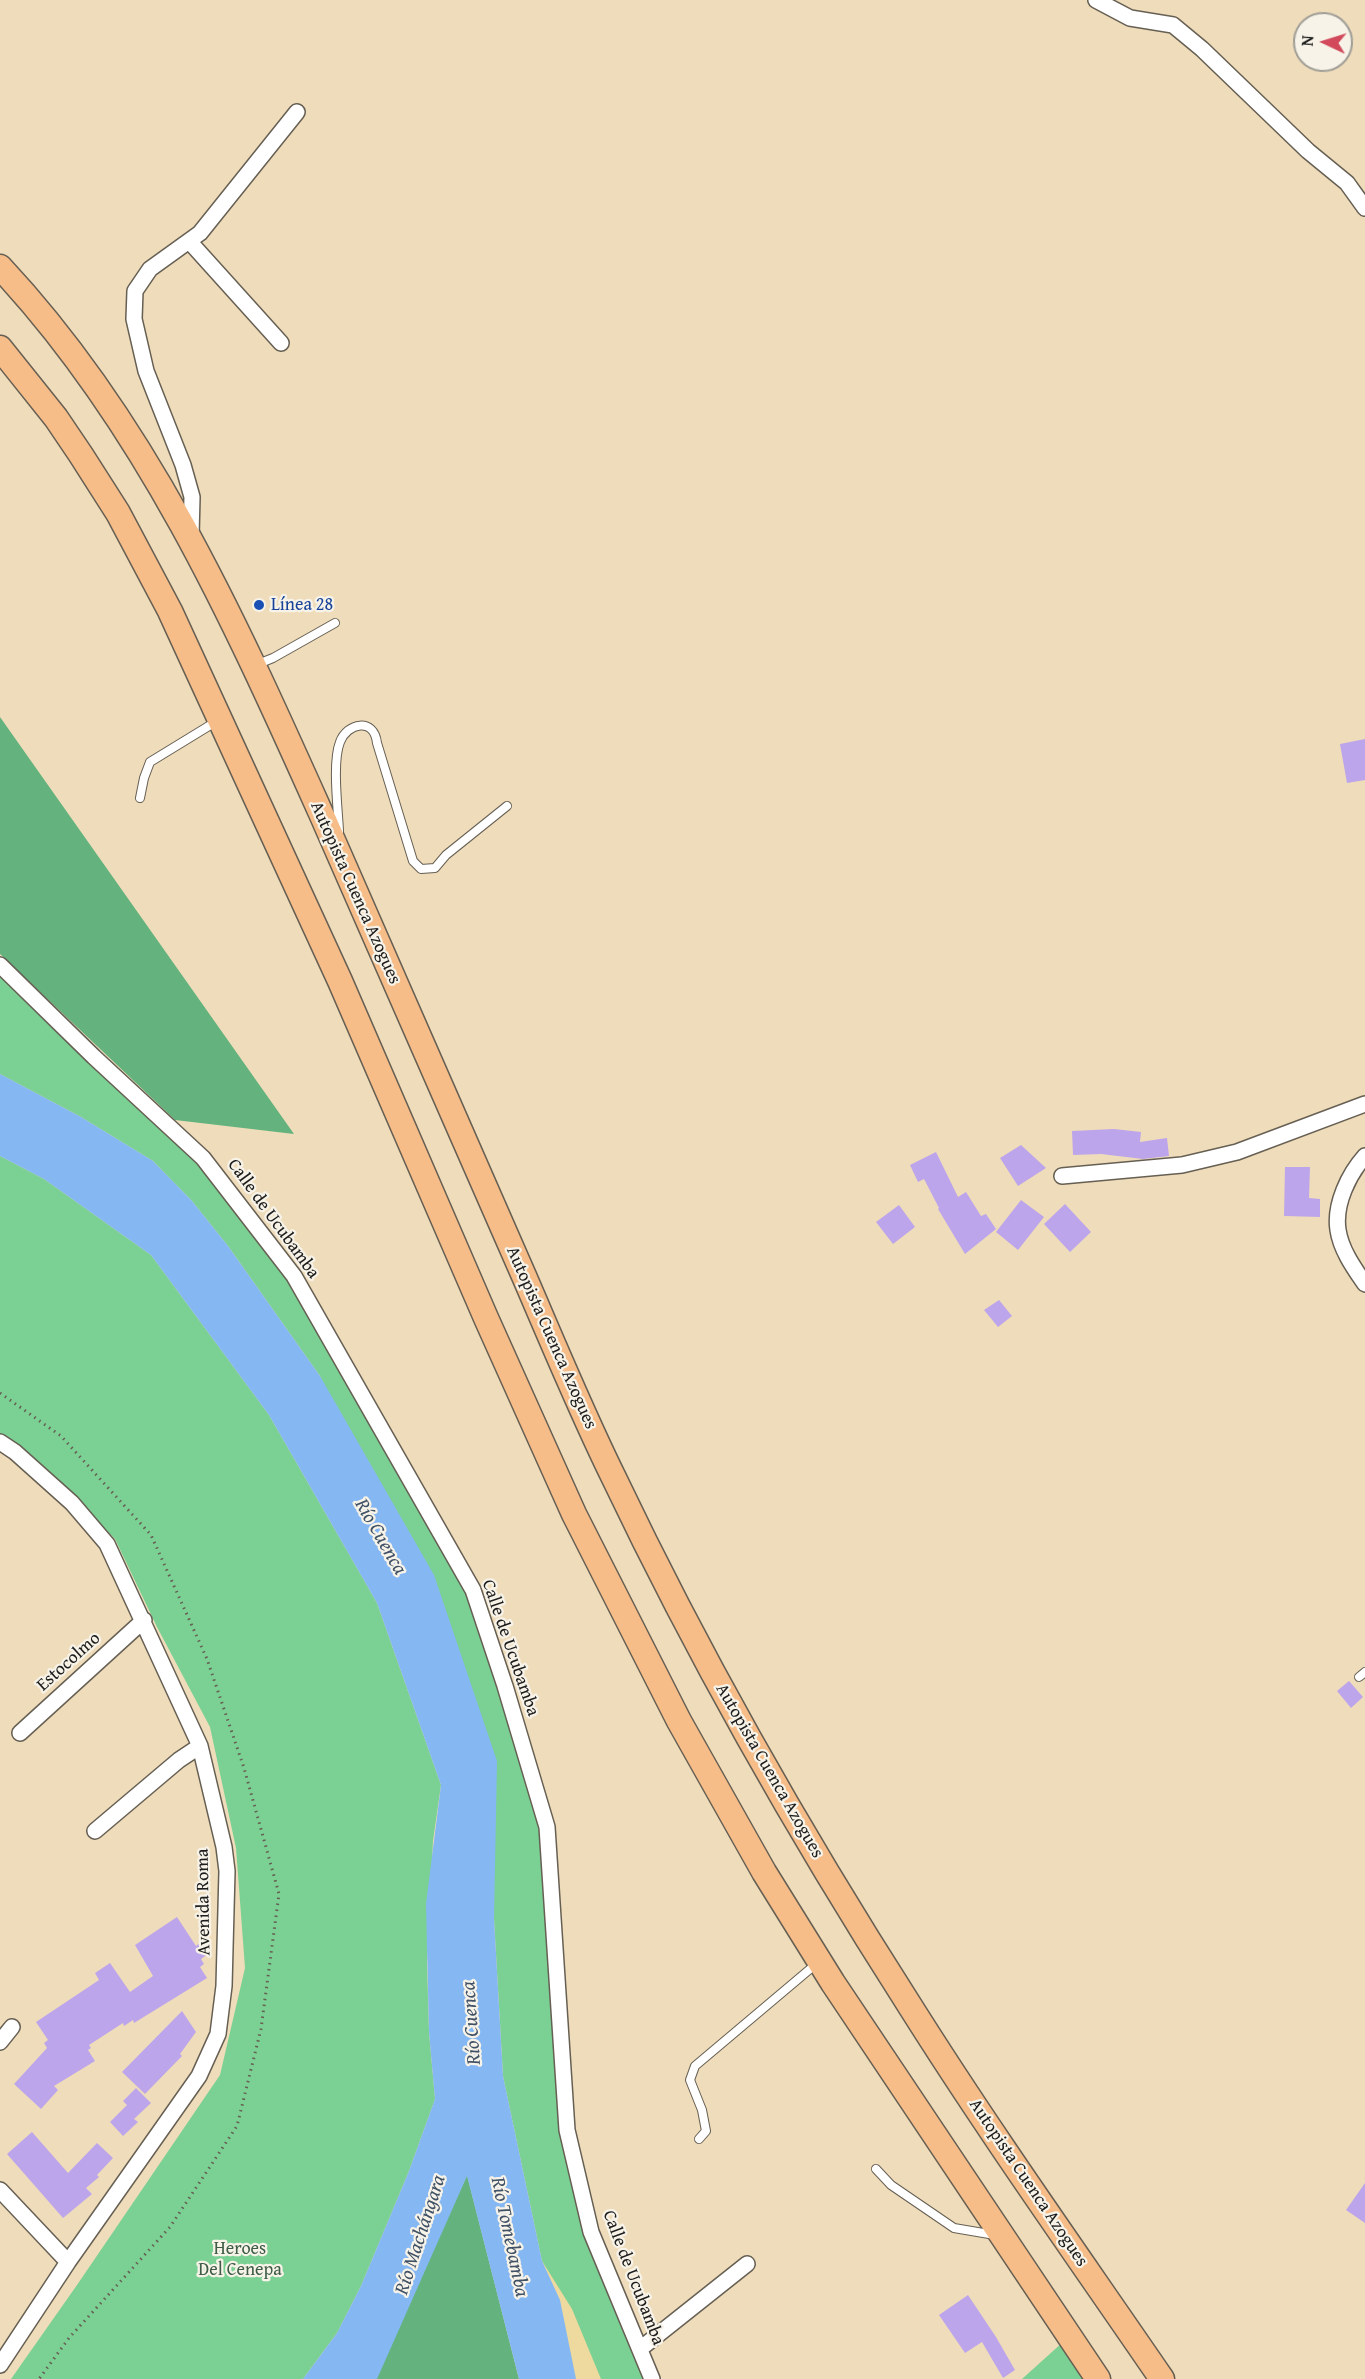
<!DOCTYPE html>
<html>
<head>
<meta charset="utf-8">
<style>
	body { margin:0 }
	#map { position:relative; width:1365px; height:2379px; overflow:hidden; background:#efdcba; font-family:"Gentium Book Plus",serif }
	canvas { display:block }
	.north { position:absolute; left:1293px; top:12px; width:60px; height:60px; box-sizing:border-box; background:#f7f3e8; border:2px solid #9f9d96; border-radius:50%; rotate:274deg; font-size:16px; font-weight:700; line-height:24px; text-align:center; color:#1c1c1c }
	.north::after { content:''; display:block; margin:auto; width:21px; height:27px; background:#d1495b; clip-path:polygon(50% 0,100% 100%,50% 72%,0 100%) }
</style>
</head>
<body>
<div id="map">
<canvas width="1365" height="2379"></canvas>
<div class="north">N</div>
</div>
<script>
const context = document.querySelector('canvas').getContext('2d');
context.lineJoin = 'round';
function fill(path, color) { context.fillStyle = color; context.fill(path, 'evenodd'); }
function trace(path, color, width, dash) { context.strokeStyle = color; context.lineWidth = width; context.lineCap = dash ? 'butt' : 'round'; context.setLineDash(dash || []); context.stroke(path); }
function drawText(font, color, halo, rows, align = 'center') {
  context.font = font + ' "Gentium Book Plus",serif'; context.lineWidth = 4.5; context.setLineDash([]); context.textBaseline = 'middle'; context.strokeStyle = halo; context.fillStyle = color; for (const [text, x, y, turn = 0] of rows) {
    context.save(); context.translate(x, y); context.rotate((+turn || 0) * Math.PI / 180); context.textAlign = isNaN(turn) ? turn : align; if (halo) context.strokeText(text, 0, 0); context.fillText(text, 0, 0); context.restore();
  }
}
fill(new Path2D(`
	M 0,965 L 203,1158 L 294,1276 L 473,1590 L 547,1827 L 567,2130 L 591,2232 L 652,2379 L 576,2379 L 542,2261 L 503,2076 L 494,1919 L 320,1376 L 228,1246 L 192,1201 L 153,1161 L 81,1117 L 0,1074 Z
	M 0,1156 L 44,1179 L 151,1255 L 269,1415 L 377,1603 L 441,1785 L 433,1841 L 427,1962 L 429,2032 L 435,2099 L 409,2171 L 361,2286 L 337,2333 L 303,2379 L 11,2379 L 77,2285 L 220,2075 L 245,1968 L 236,1848 L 210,1727 L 157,1627 L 115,1539 L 28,1453 L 0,1435 Z
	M 1063,2342 L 1088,2379 L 1022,2379 Z`), '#7bd194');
fill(new Path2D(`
	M 0,717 L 294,1134 L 175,1120 L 0,954 Z
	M 467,2175 L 519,2379 L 375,2379 Z`), '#64b37e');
fill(new Path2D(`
	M 542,2261 L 572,2309 L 601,2379 L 556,2379 Z`), '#eeda9e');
fill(new Path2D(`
	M 0,1074 L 81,1117 L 153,1161 L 192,1201 L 228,1246 L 320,1376 L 434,1575 L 497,1761 L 494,1919 L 503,2076 L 542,2261 L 560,2300 L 576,2379 L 519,2379 L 467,2176 L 377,2379 L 303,2379 L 337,2333 L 361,2286 L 409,2171 L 435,2099 L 429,2032 L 426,1904 L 441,1785 L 377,1603 L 269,1415 L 151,1255 L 44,1179 L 0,1156 Z`), '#85b7f2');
fill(new Path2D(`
	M 1365,739 L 1365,780 L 1347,783 L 1340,744 Z
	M 1114,1129 L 1141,1132 L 1140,1142 L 1167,1138 L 1169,1156 L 1143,1159 L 1101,1154 L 1073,1155 L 1072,1131 Z
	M 1021,1145 L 1046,1168 L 1018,1186 L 1000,1158 Z
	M 936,1152 L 958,1197 L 966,1192 L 981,1216 L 986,1214 L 996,1229 L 965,1254 L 938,1209 L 939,1208 L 924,1179 L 918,1182 L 910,1165 Z
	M 1285,1167 L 1310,1167 L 1309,1198 L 1320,1199 L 1320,1217 L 1284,1216 Z
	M 1021,1200 L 1044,1217 L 1018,1250 L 996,1232 Z
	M 1065,1204 L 1091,1232 L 1070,1252 L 1044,1224 Z
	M 899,1205 L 915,1227 L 893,1244 L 876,1222 Z
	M 999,1300 L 1012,1316 L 998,1327 L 984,1310 Z
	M 1349,1681 L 1363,1697 L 1351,1708 L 1337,1691 Z
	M 177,1917 L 196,1946 L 200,1943 L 208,1954 L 201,1959 L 204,1964 L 200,1967 L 207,1978 L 134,2023 L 133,2020 L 124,2026 L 123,2023 L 89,2045 L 91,2048 L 88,2050 L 95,2061 L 54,2086 L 58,2090 L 41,2109 L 14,2084 L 47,2048 L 44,2043 L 48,2040 L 36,2022 L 99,1980 L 95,1973 L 110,1963 L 130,1992 L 153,1976 L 135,1945 Z
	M 182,2011 L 196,2032 L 180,2054 L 182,2056 L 145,2094 L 122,2072 Z
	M 136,2088 L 151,2103 L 134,2119 L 138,2122 L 123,2136 L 110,2122 L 127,2105 L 123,2101 Z
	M 32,2132 L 68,2173 L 97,2143 L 113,2158 L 97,2175 L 99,2177 L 86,2188 L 92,2194 L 63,2218 L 7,2154 Z
	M 1365,2183 L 1365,2223 L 1346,2210 Z
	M 968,2295 L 996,2337 L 1015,2370 L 1003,2378 L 982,2342 L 965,2353 L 939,2315 Z`), '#bda5eb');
const service = new Path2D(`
	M 258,664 L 273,658 L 335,623
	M 140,798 L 144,778 L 150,762 L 217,721
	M 339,831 C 338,809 332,762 340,742 C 347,723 374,717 377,743 L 413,861 L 421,869 L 435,868 L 446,855 L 507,806
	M 1359,1677 L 1365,1672
	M 699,2139 L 706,2131 L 702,2110 L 690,2080 L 695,2066 L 816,1964
	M 876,2169 L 891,2185 L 954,2228 L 995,2235`);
const minor = new Path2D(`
	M 1096,0 L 1130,18 L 1173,25 L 1202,49 L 1308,151 L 1347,183 L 1365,208
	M 189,241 L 281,343
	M 191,536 L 192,497 L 183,465 L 146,371 L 134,319 L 135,291 L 150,269 L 200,233 L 297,112
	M 0,965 L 94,1057 L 203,1158 L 294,1276 L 473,1590 L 505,1686 L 547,1827 L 567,2130 L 591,2232 L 652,2379
	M 1365,1156 C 1349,1174 1334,1204 1338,1230 C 1341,1250 1354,1268 1365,1284
	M 1062,1176 L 1182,1165 L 1237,1152 L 1365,1104
	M 0,1442 L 15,1452 L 72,1503 L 107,1544 L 200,1746 L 224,1847 L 227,1871 L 224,1986 L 218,2034 L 199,2076 L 68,2262 L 0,2365
	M 20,1733 L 144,1620
	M 95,1831 L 179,1760 L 200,1746
	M 0,2042 L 12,2027
	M 0,2190 L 68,2262
	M 640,2349 L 747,2264`);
const trunk = new Path2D(`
	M 0,267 C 148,425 236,624 324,820 C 391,972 457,1124 524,1276 C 553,1343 581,1411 613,1476 C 700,1659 801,1836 910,2006 C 990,2133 1077,2255 1162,2379
	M 0,348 L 56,418 L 81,455 L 118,513 L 170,611 L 340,981 L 486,1318 L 574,1514 L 679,1721 L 764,1872 L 833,1983 L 1098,2379`);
trace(service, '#665f53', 10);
trace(minor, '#665f53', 18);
trace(trunk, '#665f53', 27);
trace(new Path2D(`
	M 0,1393 L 61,1436 L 151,1535 L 207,1659 L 244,1768 L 279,1894 L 261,2029 L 237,2126 L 170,2227 L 69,2338 L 39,2379`), '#665f53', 3, [1.5, 4.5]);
trace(service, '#fff', 8);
trace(minor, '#fff', 15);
trace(trunk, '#f7bd88', 24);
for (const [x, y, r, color] of [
	[259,605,6,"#1a4fb4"]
]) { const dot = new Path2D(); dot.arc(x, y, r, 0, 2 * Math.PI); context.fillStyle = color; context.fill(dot); trace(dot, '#f7f3e8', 2); }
drawText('18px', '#164399', '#f7f3e8', [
	["Línea 28",271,605]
], 'left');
drawText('18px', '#1c1c1c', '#f7f3e8', [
	["Autopista Cuenca Azogues",355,893,66],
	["Calle de Ucubamba",273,1219,54],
	["Autopista Cuenca Azogues",551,1338,66],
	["Calle de Ucubamba",510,1648,71],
	["Estocolmo",69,1662,-42],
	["Autopista Cuenca Azogues",769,1771,60],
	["Avenida Roma",204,1902,-91],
	["Autopista Cuenca Azogues",1028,2183,56],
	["Calle de Ucubamba",633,2278,69]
]);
drawText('18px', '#3d5b46', '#f7f3e8', [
	["Heroes",240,2249],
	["Del Cenepa",240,2270]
]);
drawText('italic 20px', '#415267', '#f7f3e8', [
	["Río Cuenca",380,1537,60],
	["Río Cuenca",472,2023,-94],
	["Río Machángara",421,2235,-72],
	["Río Tomebamba",509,2237,78]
]);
</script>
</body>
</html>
